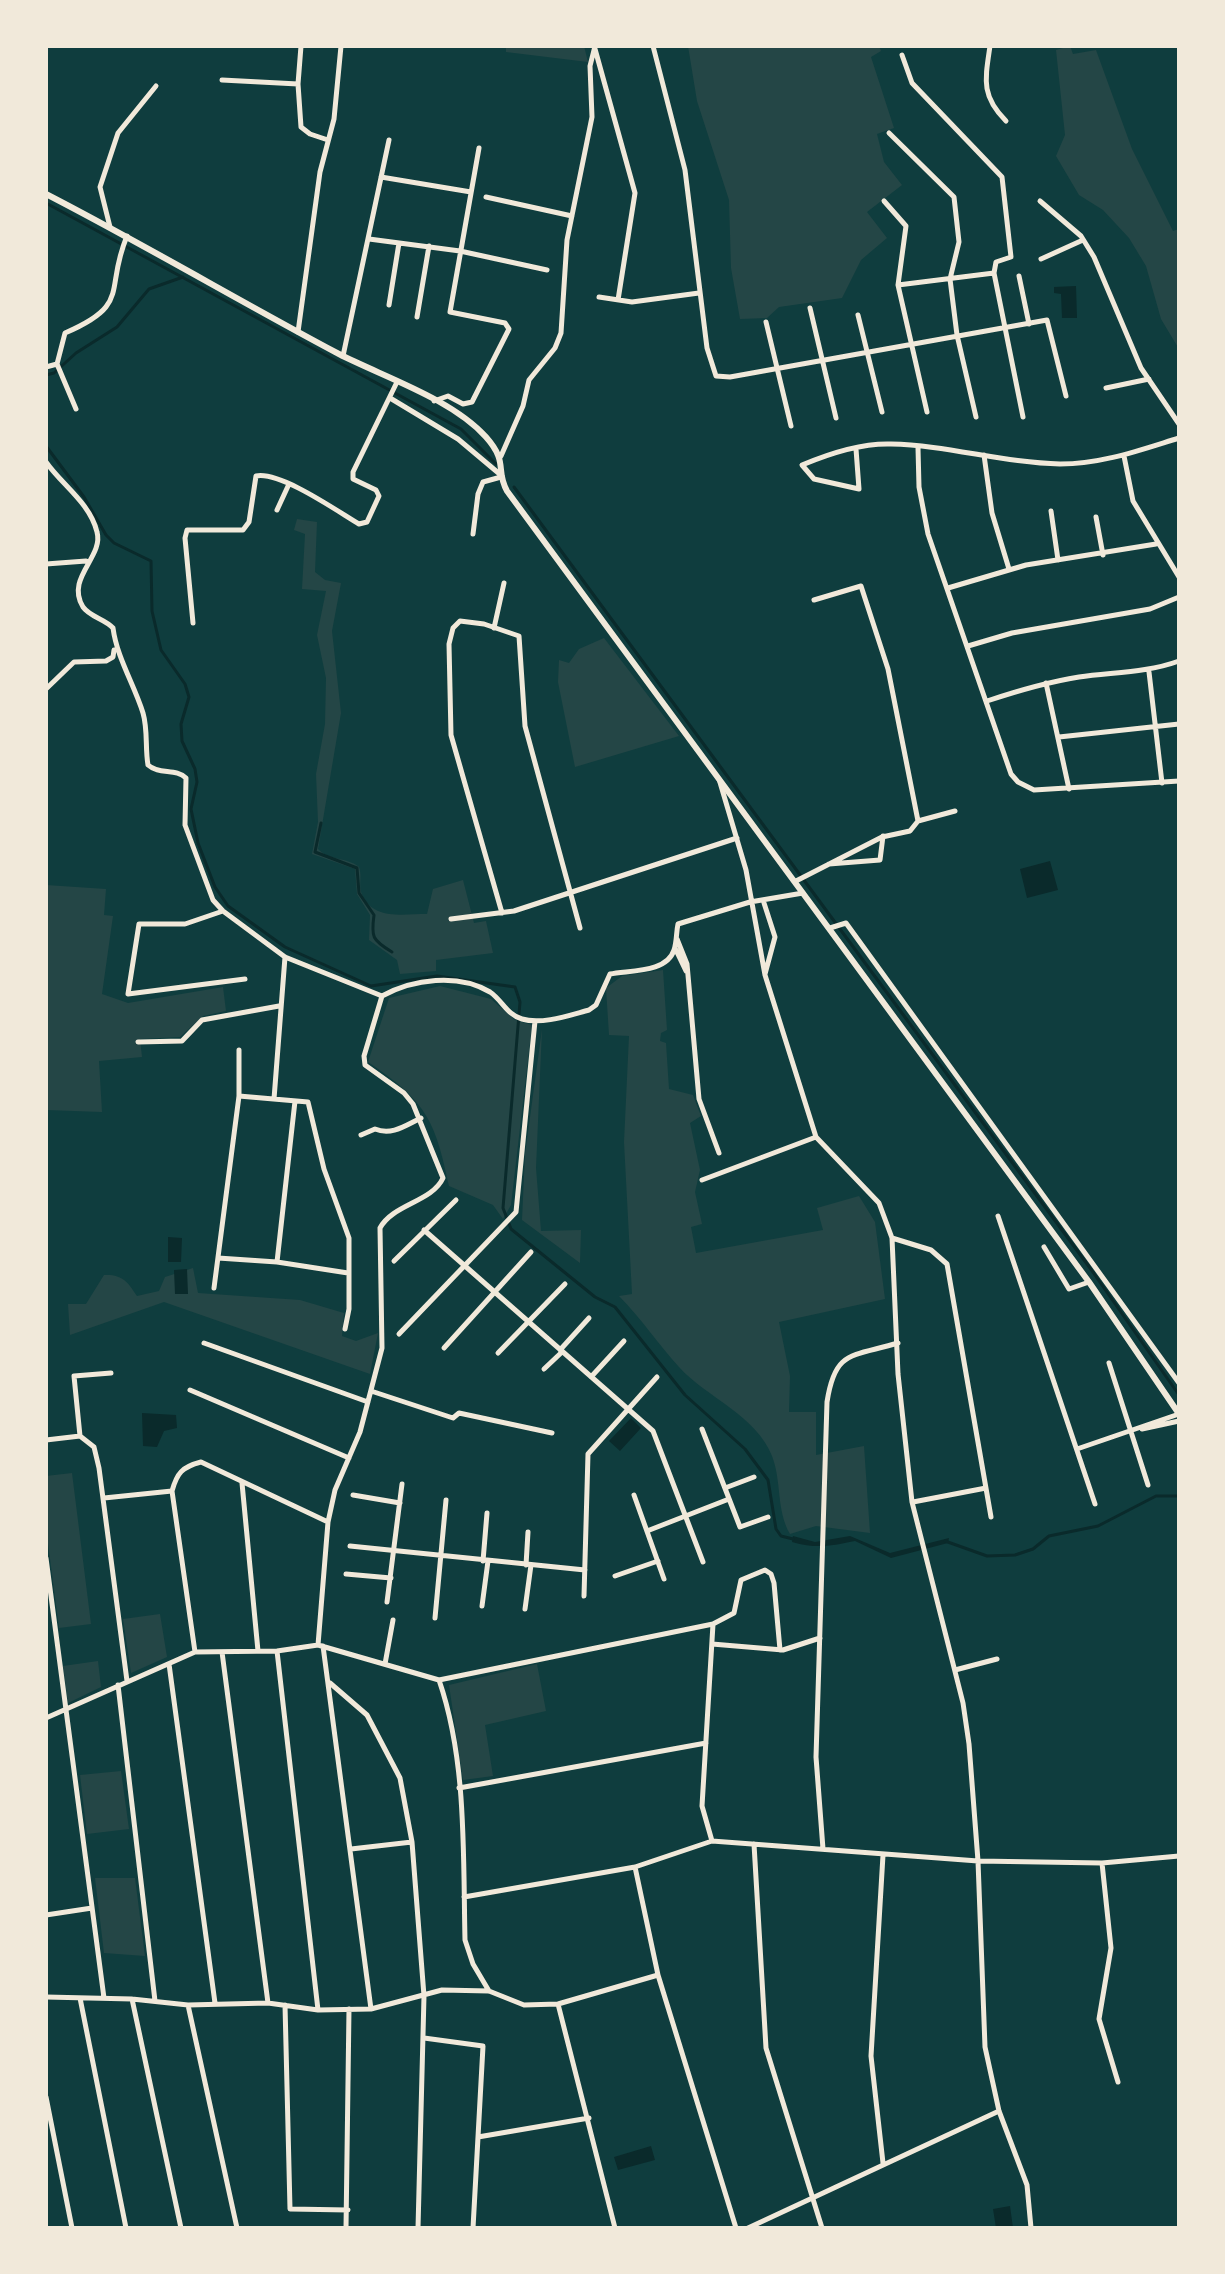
<!DOCTYPE html>
<html>
<head>
<meta charset="utf-8">
<style>
	body { margin:0 }
	#map { position:relative; width:1225px; height:2274px; overflow:hidden; background:#0f3d3e; font-family:Roboto,sans-serif }
	canvas { display:block }
	.frame { position:absolute; inset:0; border:48px solid #f1e9da; pointer-events:none }
</style>
</head>
<body>
<div id="map">
<canvas width="1225" height="2274"></canvas>
<div class="frame"></div>
</div>
<script>
const context = document.querySelector('canvas').getContext('2d');
context.lineJoin = 'round';
function fill(path, color) { context.fillStyle = color; context.fill(path, 'evenodd'); }
function trace(path, color, width, dash) { context.strokeStyle = color; context.lineWidth = width; context.lineCap = dash ? 'butt' : 'round'; context.setLineDash(dash || []); context.stroke(path); }
fill(new Path2D(`
	M 506,46 L 584,46 L 588,62 L 506,52 Z
	M 688,46 L 879,46 L 881,51 L 871,57 L 894,128 L 877,134 L 884,162 L 902,185 L 867,212 L 887,238 L 861,260 L 842,298 L 779,307 L 767,318 L 740,319 L 731,268 L 729,200 L 697,101 Z
	M 1070,46 L 1073,54 L 1096,50 L 1132,149 L 1173,231 L 1179,229 L 1179,349 L 1161,319 L 1146,266 L 1129,238 L 1103,210 L 1079,195 L 1056,156 L 1065,135 L 1056,50 Z
	M 297,519 L 317,522 L 315,572 L 325,580 L 341,583 L 332,631 L 341,713 L 318,849 C 329,861 347,857 359,867 C 362,875 359,884 361,892 C 371,921 403,914 427,914 L 433,889 L 463,880 L 474,923 L 486,921 L 493,953 L 436,960 L 436,971 L 400,974 L 397,960 L 369,940 L 370,915 L 357,894 L 355,869 L 312,854 L 318,822 L 316,774 L 325,724 L 326,678 L 317,635 L 326,591 L 302,589 L 305,534 L 294,530 Z
	M 604,638 L 679,736 L 575,767 L 558,682 L 559,660 L 569,663 L 579,649 Z
	M 46,885 L 106,889 L 104,915 L 113,916 L 102,994 L 128,1003 L 223,987 L 226,1011 L 203,1016 L 180,1037 L 140,1039 L 142,1057 L 99,1061 L 102,1112 L 46,1110 Z
	M 663,970 L 667,1030 L 661,1033 L 660,1041 L 666,1043 L 669,1089 L 693,1095 L 701,1116 L 690,1123 L 700,1170 L 695,1192 L 702,1224 L 691,1227 L 696,1253 L 823,1230 L 817,1208 L 859,1196 L 875,1222 L 885,1299 L 779,1322 L 790,1376 L 789,1412 L 816,1412 L 816,1455 L 864,1446 L 870,1533 L 816,1526 L 790,1534 C 776,1510 782,1482 772,1456 C 756,1415 707,1398 679,1367 C 658,1344 641,1318 619,1296 L 632,1294 L 624,1142 L 629,1036 L 609,1035 L 606,988 L 622,976 Z
	M 440,986 L 491,999 L 515,1020 L 532,1025 L 511,1205 L 503,1219 L 493,1205 L 449,1186 C 435,1118 425,1101 368,1062 L 389,998 Z
	M 542,1029 L 536,1168 L 541,1231 L 581,1230 L 580,1263 L 522,1220 L 525,1154 Z
	M 193,1268 L 198,1293 L 300,1300 L 344,1313 L 342,1336 L 356,1341 L 378,1333 L 370,1374 L 164,1302 L 70,1335 L 68,1304 L 86,1304 L 104,1275 C 122,1274 128,1282 137,1296 L 159,1291 L 165,1277 Z
	M 72,1473 L 91,1624 L 59,1628 L 46,1528 L 46,1476 Z
	M 160,1614 L 167,1657 L 131,1673 L 123,1619 Z
	M 98,1661 L 101,1687 L 68,1703 L 63,1666 Z
	M 537,1664 L 546,1711 L 485,1725 L 493,1776 L 463,1780 L 449,1685 Z
	M 121,1771 L 129,1829 L 87,1834 L 80,1775 Z
	M 95,1878 L 135,1878 L 145,1956 L 104,1953 Z`), '#244646');
fill(new Path2D(`
	M 1076,286 L 1077,318 L 1062,318 L 1061,294 L 1054,293 L 1054,287 Z
	M 1050,861 L 1058,890 L 1027,898 L 1020,869 Z
	M 168,1237 L 182,1238 L 181,1262 L 168,1262 Z
	M 187,1269 L 188,1294 L 175,1294 L 174,1270 Z
	M 142,1413 L 176,1415 L 177,1428 L 164,1431 L 157,1447 L 143,1446 Z
	M 631,1418 L 641,1428 L 620,1451 L 609,1441 Z
	M 793,1536 L 815,1542 L 850,1536 L 890,1553 L 949,1538 L 948,1543 L 891,1558 L 855,1541 C 830,1546 817,1549 792,1542 Z
	M 651,2146 L 655,2160 L 618,2170 L 614,2157 Z
	M 1010,2206 L 1013,2228 L 996,2228 L 993,2209 Z`), '#0a2a2b');
trace(new Path2D(`
	M 46,203 L 461,429 L 496,464
	M 46,375 L 54,373 L 76,353 L 117,327 L 149,289 L 183,277
	M 46,446 L 84,497 L 106,535 L 114,543 L 151,561 L 152,611 L 161,650 L 185,684 L 189,697 L 181,724 L 182,741 L 195,769 L 197,782 L 191,809 L 198,843 L 215,887 L 228,906 L 285,947 L 371,986 L 437,976 L 515,987 L 520,1002 L 503,1208 L 511,1229 L 595,1297 L 615,1307 L 685,1395 L 745,1449 L 768,1480 L 776,1529 L 781,1536 L 793,1539
	M 514,487 L 1090,1268 L 1179,1395
	M 321,823 L 315,852 L 357,868 L 359,893 L 374,915 C 371,937 372,940 392,952
	M 945,1541 L 987,1556 L 1015,1555 L 1033,1549 L 1049,1536 L 1098,1526 L 1156,1496 L 1179,1496`), '#0a2a2b', 3);
trace(new Path2D(`
	M 301,46 L 298,84 L 301,127 L 310,134 L 328,140
	M 653,46 L 685,170 L 707,348 L 716,376 L 730,377 L 1047,320 L 1066,396
	M 990,46 C 985,80 981,96 1006,121
	M 595,49 L 635,193 L 618,300
	M 902,55 L 912,83 L 1002,177 L 1011,257 L 996,262 L 994,273 L 1023,417
	M 222,80 L 298,84
	M 889,133 L 954,197 L 959,242 L 950,279 L 957,335 L 976,417
	M 381,177 L 471,192
	M 486,197 L 572,216
	M 884,201 L 906,226 L 898,285 L 927,412
	M 1040,201 L 1081,236 L 1094,257 L 1141,368 L 1179,424
	M 110,227 L 100,187 L 118,133 L 156,86
	M 369,239 L 460,251 L 547,270
	M 1041,259 L 1083,240
	M 1019,276 L 1029,324
	M 898,285 L 994,273
	M 599,297 L 632,302 L 699,293
	M 389,305 L 399,243
	M 810,308 L 836,418
	M 858,315 L 882,412
	M 417,317 L 429,246
	M 766,322 L 791,426
	M 298,332 L 320,172 L 334,119 L 341,46
	M 343,356 L 389,140
	M 57,364 L 76,409
	M 46,367 L 57,364 L 65,333 C 132,304 104,291 127,236
	M 1106,388 L 1149,379
	M 390,398 L 458,439 L 502,476
	M 434,401 L 448,396 L 463,404 L 472,402 L 509,329 L 505,323 L 450,312 L 479,148
	M 918,448 L 919,487 L 928,534 L 1011,774 L 1018,782 L 1034,790 L 1179,781
	M 856,449 L 859,489 L 814,479 L 802,465 C 828,454 862,443 891,444 C 947,445 1004,463 1060,464 C 1102,464 1140,450 1179,438
	M 984,455 L 992,513 L 1009,569
	M 501,456 L 523,406 L 529,380 L 555,348 L 561,333 L 567,240 L 592,117 L 590,66 L 595,46
	M 1124,456 L 1133,501 L 1179,577
	M 46,462 C 62,485 90,503 97,532 C 104,557 65,578 83,607 C 90,617 105,619 113,628 C 117,658 134,684 143,713 C 148,730 145,748 148,765 C 159,775 176,768 186,778 L 185,825 L 213,900 L 223,911 L 285,957 L 382,996 C 413,979 458,973 490,992 C 502,1000 507,1015 522,1019 C 542,1025 570,1015 589,1010 L 596,1005 L 610,974 C 629,970 667,973 674,950 C 677,941 676,933 678,924 L 750,902 L 803,893
	M 277,510 L 289,484
	M 1051,511 L 1058,560
	M 1096,517 L 1103,555
	M 473,534 L 478,494 L 483,482 L 501,477
	M 46,564 L 86,561
	M 948,588 L 1026,565 L 1156,544
	M 193,623 L 185,538 L 187,530 L 243,530 L 249,522 L 256,476 C 280,471 337,511 359,524 L 367,522 L 379,496 L 376,490 L 353,479 L 353,472 L 397,382
	M 494,628 L 504,583
	M 968,646 L 1012,633 L 1150,609 L 1179,597
	M 1149,672 L 1162,783
	M 1046,683 L 1069,789
	M 47,688 L 74,662 L 106,661 L 113,657 L 114,650
	M 987,701 C 1017,691 1048,682 1079,677 C 1114,672 1146,673 1179,661
	M 1059,737 L 1179,724
	M 719,779 L 746,870 L 765,975 L 816,1137 L 879,1203 L 892,1238 L 898,1374 L 912,1502 L 963,1703 L 969,1744 L 978,1861 L 985,2047 L 999,2111 L 1027,2185 L 1031,2228
	M 918,821 L 955,811
	M 829,864 L 880,860 L 883,836
	M 796,881 L 882,837 L 910,831 L 918,821 L 888,669 L 861,586 L 814,600
	M 764,903 L 775,937 L 765,974
	M 223,911 L 185,924 L 139,924 L 128,994 L 245,979
	M 502,913 L 451,735 L 449,644 L 453,628 L 460,621 L 484,624 L 519,636 L 525,726 L 580,928
	M 451,919 L 514,911 L 737,838
	M 830,928 L 846,923 L 1179,1383
	M 677,939 L 687,964 L 699,1099 L 719,1153
	M 675,948 L 686,971
	M 138,1042 L 182,1041 L 202,1020 L 279,1006
	M 239,1096 L 308,1102 L 324,1169 L 349,1238 L 349,1309 L 345,1329
	M 274,1099 L 285,957
	M 361,1135 L 375,1129 C 392,1136 406,1125 421,1118
	M 702,1180 L 816,1137
	M 998,1216 L 1095,1504
	M 424,1230 L 653,1431 L 703,1562
	M 892,1238 L 931,1250 L 947,1264 L 991,1517
	M 1044,1247 L 1069,1289 L 1089,1282
	M 218,1258 L 277,1262 L 348,1273
	M 394,1261 L 456,1200
	M 277,1262 L 295,1101
	M 214,1288 L 239,1096 L 239,1050
	M 399,1334 L 516,1212 L 535,1021
	M 204,1343 L 368,1402
	M 444,1348 L 531,1252
	M 560,1350 L 589,1318
	M 498,1353 L 565,1284
	M 1109,1363 L 1148,1485
	M 544,1369 L 562,1352
	M 591,1377 L 624,1341
	M 190,1390 L 349,1458
	M 371,1391 L 453,1418 L 459,1413 L 552,1433
	M 702,1429 L 740,1527 L 768,1517
	M 1142,1429 L 1179,1421
	M 80,1436 L 94,1447 L 99,1468 L 127,1681
	M 80,1436 L 74,1376 L 111,1373
	M 46,1440 L 80,1436
	M 1077,1449 L 1179,1414
	M 242,1483 L 258,1651
	M 725,1488 L 754,1477
	M 353,1495 L 400,1503
	M 634,1495 L 664,1579
	M 104,1498 L 172,1491
	M 913,1502 L 986,1488
	M 647,1531 L 729,1499
	M 350,1546 L 585,1570
	M 46,1558 L 104,1998
	M 483,1561 L 487,1513
	M 526,1565 L 528,1532
	M 346,1574 L 391,1578
	M 615,1576 L 658,1561
	M 584,1596 L 588,1454 L 657,1377
	M 387,1602 L 402,1484
	M 482,1606 L 488,1561
	M 525,1609 L 531,1565
	M 435,1618 L 446,1500
	M 712,1644 L 783,1650 L 820,1638
	M 318,1645 L 328,1522 L 335,1490 L 360,1432 L 382,1348 L 380,1228 C 393,1204 432,1202 443,1178 L 413,1104 L 404,1093 L 365,1065 L 364,1056 L 382,996
	M 323,1646 L 371,2009
	M 277,1651 L 318,2010
	M 195,1652 L 172,1491 C 177,1473 182,1467 201,1462 L 328,1522
	M 222,1652 L 268,2003
	M 169,1664 L 215,2003
	M 385,1664 L 393,1620
	M 955,1670 L 997,1659
	M 439,1680 C 467,1761 463,1855 465,1940 L 473,1964 L 489,1991
	M 330,1683 L 367,1715 L 400,1778 L 412,1842 L 424,1996 L 418,2228
	M 118,1685 L 155,2001
	M 46,1718 L 195,1652 L 277,1651 L 318,1645 L 439,1680 L 713,1624 L 734,1613 L 741,1580 L 765,1570 L 771,1574 L 774,1583 L 780,1650
	M 459,1788 L 706,1743
	M 712,1841 L 702,1806 L 713,1624
	M 754,1844 L 766,2048 L 822,2228
	M 351,1849 L 412,1842
	M 823,1849 L 816,1757 L 827,1402 C 835,1350 851,1357 898,1343
	M 883,1855 L 871,2056 L 883,2163
	M 1102,1863 L 1111,1948 L 1099,2019 L 1118,2082
	M 635,1867 L 658,1975 L 736,2228
	M 464,1897 L 635,1867 L 712,1841 L 978,1861 L 1102,1863 L 1179,1856
	M 46,1915 L 92,1908
	M 46,1997 L 132,1999 L 188,2005 L 268,2003 L 318,2010 L 371,2009 L 442,1990 L 489,1991 L 524,2005 L 558,2004 L 658,1975
	M 80,1998 L 126,2228
	M 132,1999 L 181,2228
	M 558,2004 L 615,2228
	M 188,2005 L 237,2228
	M 285,2005 L 290,2209 L 348,2210
	M 424,2038 L 483,2046 L 473,2228
	M 46,2097 L 72,2228
	M 478,2137 L 589,2118
	M 346,2228 L 349,2009
	M 748,2228 L 999,2111`), '#f1e9da', 5);
trace(new Path2D(`
	M 46,194 C 145,245 241,302 339,354 C 384,377 452,399 486,437 C 509,463 495,470 507,491 L 1089,1282 L 1179,1414`), '#f1e9da', 6);
</script>
</body>
</html>
